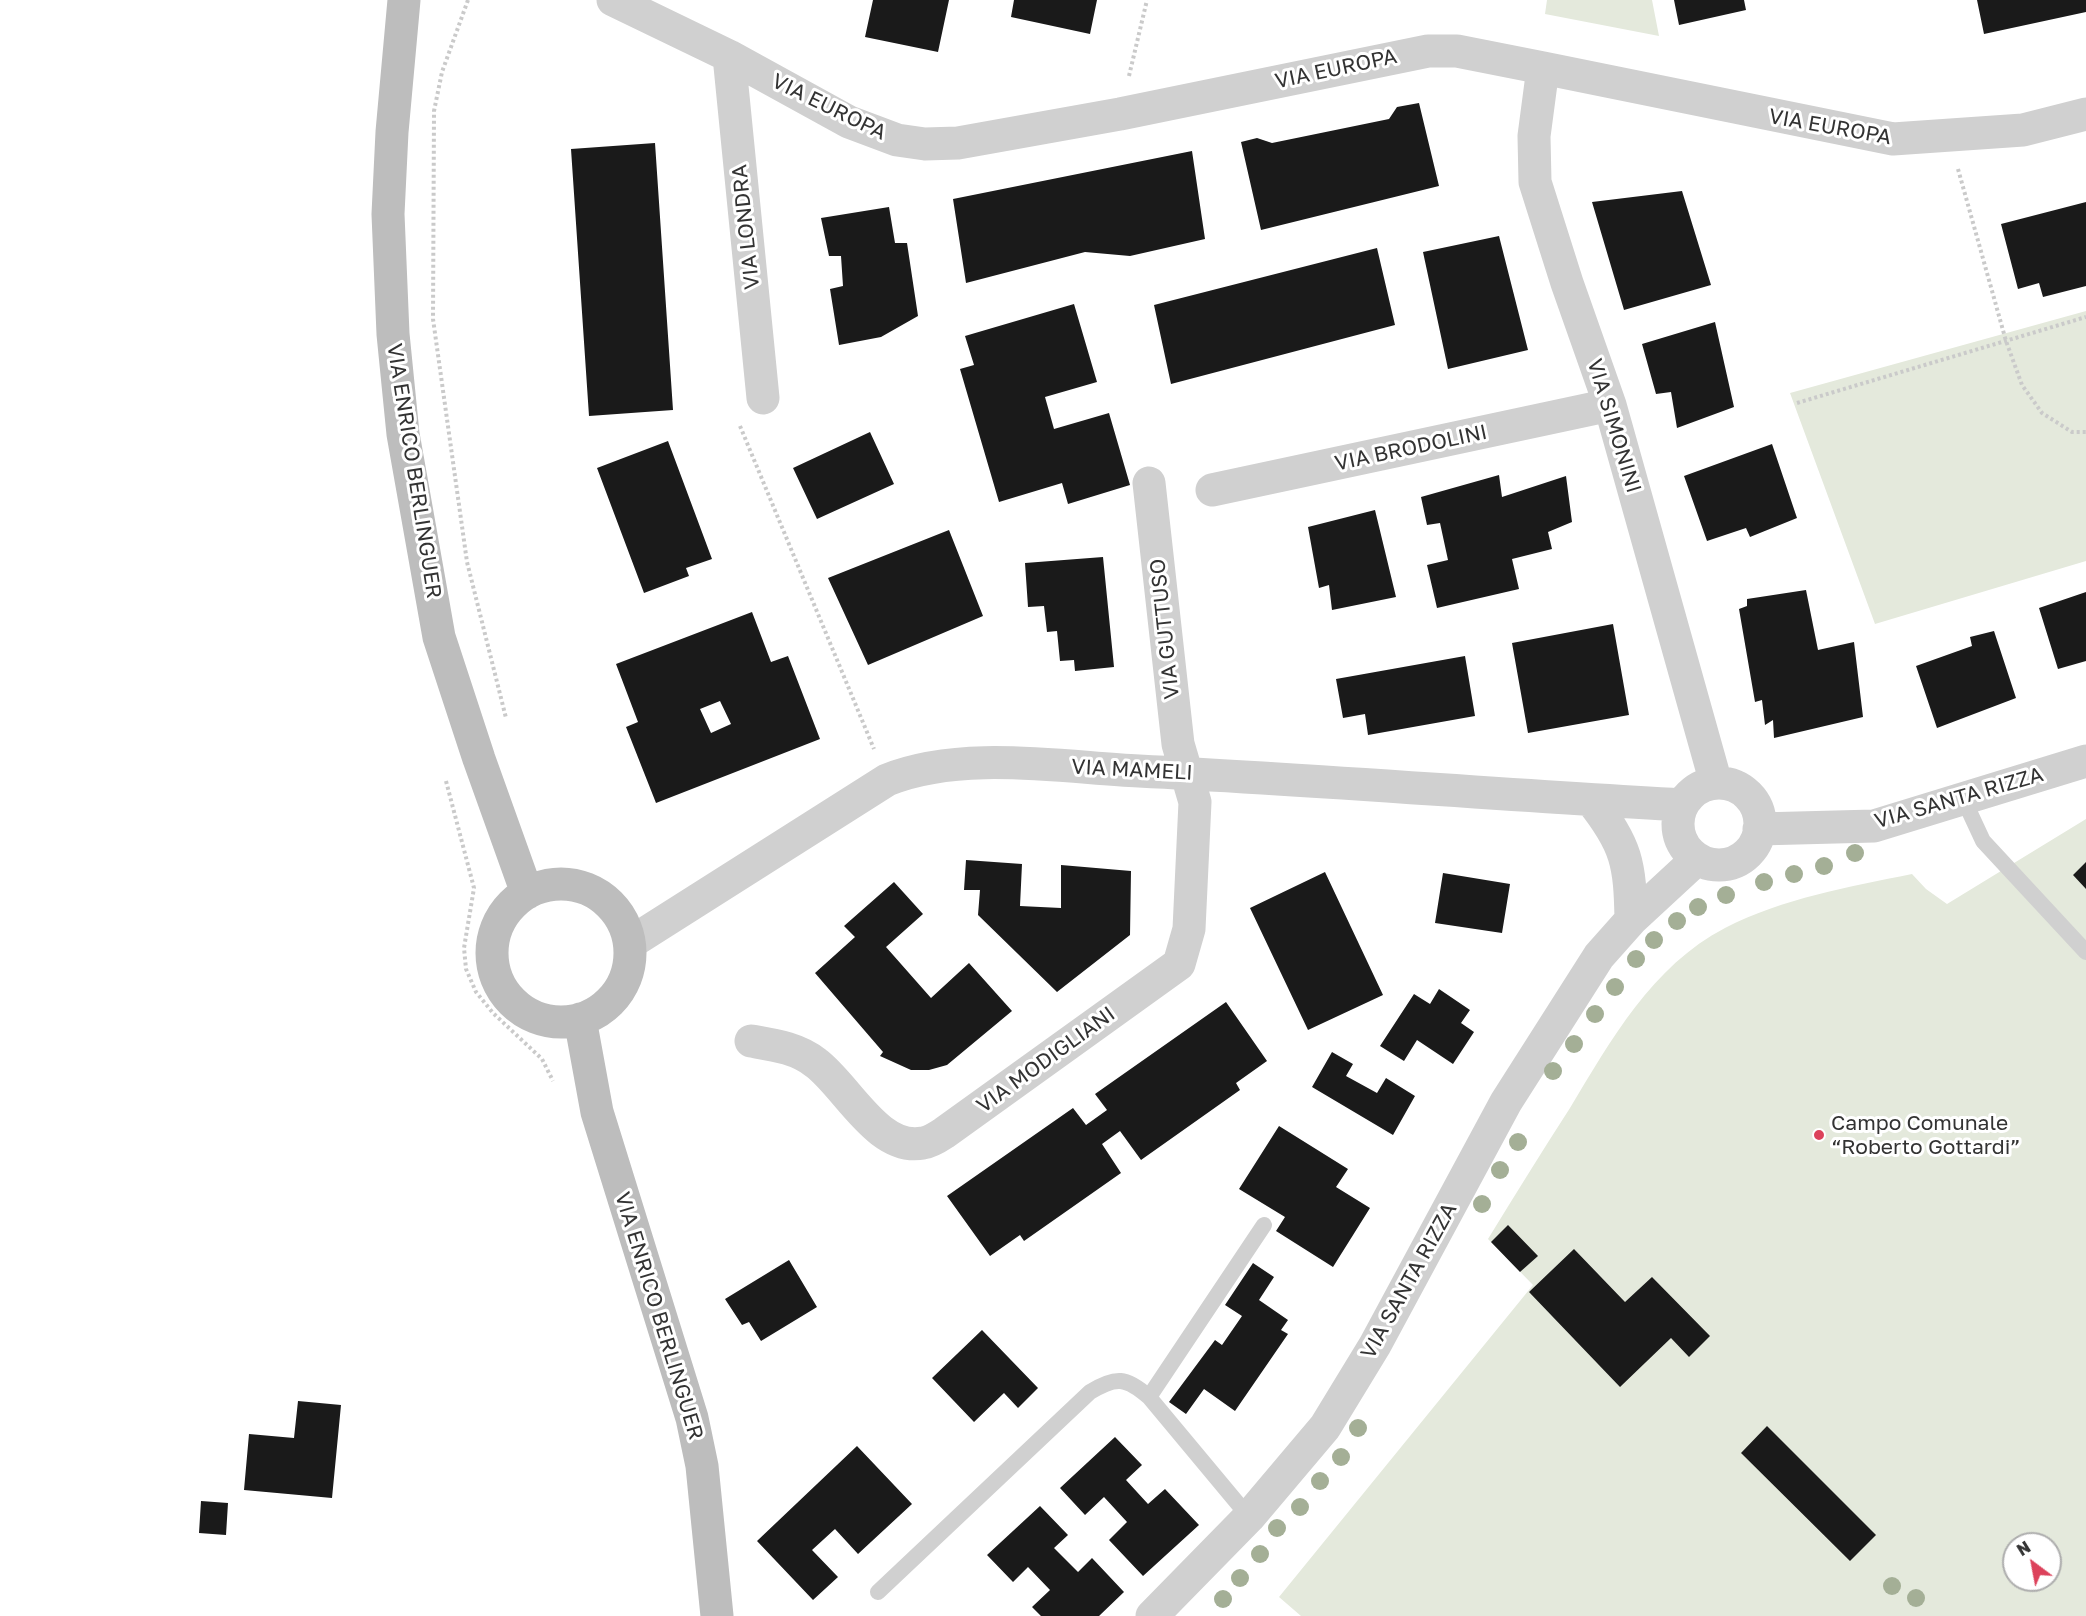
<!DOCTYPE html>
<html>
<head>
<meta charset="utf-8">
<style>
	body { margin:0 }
	#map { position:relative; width:2086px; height:1616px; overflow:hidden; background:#fff; font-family:"Golos Text",sans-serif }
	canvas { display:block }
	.north { position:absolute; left:2002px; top:1532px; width:60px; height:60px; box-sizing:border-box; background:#fff; border:2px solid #adadad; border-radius:50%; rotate:328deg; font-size:16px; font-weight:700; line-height:24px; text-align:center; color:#333 }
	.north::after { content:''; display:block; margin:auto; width:21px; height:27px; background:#dc425b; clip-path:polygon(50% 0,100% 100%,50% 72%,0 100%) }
</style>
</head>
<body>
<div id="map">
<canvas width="2086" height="1616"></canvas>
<div class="north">N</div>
</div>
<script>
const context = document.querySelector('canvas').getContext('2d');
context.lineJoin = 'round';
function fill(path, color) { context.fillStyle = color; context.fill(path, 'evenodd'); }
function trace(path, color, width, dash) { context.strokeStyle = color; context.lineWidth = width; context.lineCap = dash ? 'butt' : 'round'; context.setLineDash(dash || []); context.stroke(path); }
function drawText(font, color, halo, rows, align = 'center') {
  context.font = font + ' "Golos Text",sans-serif'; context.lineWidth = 6; context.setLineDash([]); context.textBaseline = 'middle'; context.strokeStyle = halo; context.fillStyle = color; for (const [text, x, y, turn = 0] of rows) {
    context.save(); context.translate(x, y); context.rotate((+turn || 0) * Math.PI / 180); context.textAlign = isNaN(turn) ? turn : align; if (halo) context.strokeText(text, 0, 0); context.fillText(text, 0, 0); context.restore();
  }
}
fill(new Path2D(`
	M 1547,0 L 1652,0 L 1659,36 L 1545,14 Z
	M 2086,311 L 2086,561 L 1875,624 L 1790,393 Z
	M 2086,819 L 2086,1616 L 1301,1616 L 1279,1597 L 1533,1285 L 1488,1239 C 1515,1195 1542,1151 1570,1108 C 1611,1040 1652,966 1725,928 C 1784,898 1848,887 1912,874 L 1926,889 L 1947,904 ZM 2014,1544 L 2050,1544 L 2050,1580 L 2014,1580 Z`), '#e4e9dc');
fill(new Path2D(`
	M 873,0 L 949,0 L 938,52 L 865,37 Z
	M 1014,0 L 1097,0 L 1090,34 L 1011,17 Z
	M 1674,0 L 1744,0 L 1746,10 L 1679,25 Z
	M 1977,0 L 2086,0 L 2086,12 L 1984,34 Z
	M 1419,103 L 1439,186 L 1261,230 L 1241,142 L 1257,138 L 1272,143 L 1389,119 L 1397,107 Z
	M 655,143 L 673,410 L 589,416 L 571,149 Z
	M 1192,151 L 1205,239 L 1130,256 L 1085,252 L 966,283 L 953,199 Z
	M 1682,191 L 1711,285 L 1624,310 L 1592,202 Z
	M 2086,202 L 2086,286 L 2043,297 L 2039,283 L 2018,289 L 2001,224 Z
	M 889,207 L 895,243 L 907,243 L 918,316 L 881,337 L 839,345 L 830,289 L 843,286 L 841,256 L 829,256 L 821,218 Z
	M 1499,236 L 1528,350 L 1448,369 L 1423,252 Z
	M 1377,248 L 1395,325 L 1171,384 L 1154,305 Z
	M 1074,304 L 1097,382 L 1045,397 L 1054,429 L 1109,413 L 1130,485 L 1068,504 L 1062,483 L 999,502 L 960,369 L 974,365 L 965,336 Z
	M 1715,322 L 1734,407 L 1677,428 L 1671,392 L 1656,394 L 1642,344 Z
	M 870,432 L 894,484 L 817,519 L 793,468 Z
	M 668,441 L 712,559 L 686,568 L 689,576 L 644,593 L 597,468 Z
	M 1772,444 L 1797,518 L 1750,537 L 1746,528 L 1707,541 L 1684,476 Z
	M 1499,475 L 1502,497 L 1566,476 L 1572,522 L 1548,532 L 1552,549 L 1512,559 L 1519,589 L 1437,608 L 1427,565 L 1448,560 L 1440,523 L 1427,525 L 1421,497 Z
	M 1375,510 L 1396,597 L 1332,610 L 1329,585 L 1319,588 L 1308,527 Z
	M 949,530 L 983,616 L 868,665 L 828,578 Z
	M 1103,557 L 1114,667 L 1075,671 L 1074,660 L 1060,661 L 1057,631 L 1047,632 L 1044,606 L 1028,607 L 1025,563 Z
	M 1806,590 L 1818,650 L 1854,642 L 1863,717 L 1774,738 L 1773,720 L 1765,725 L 1762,700 L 1755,702 L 1739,609 L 1747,606 L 1747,599 Z
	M 2086,592 L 2086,661 L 2058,669 L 2039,608 Z
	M 752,612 L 771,662 L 788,656 L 820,739 L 656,803 L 626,727 L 638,722 L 616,664 ZM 720,701 L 731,724 L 711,733 L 700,709 Z
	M 1613,624 L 1629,715 L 1528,733 L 1512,643 Z
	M 1994,631 L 2016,698 L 1937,728 L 1916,666 L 1972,646 L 1970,637 Z
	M 1465,656 L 1475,716 L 1368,735 L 1365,714 L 1343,718 L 1336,679 Z
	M 966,860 L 1022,864 L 1020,906 L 1061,908 L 1061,865 L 1131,871 L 1130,935 L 1057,992 L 978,915 L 980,890 L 964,890 Z
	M 2086,862 L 2086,889 L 2073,875 Z
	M 1325,872 L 1383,995 L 1308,1030 L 1250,908 Z
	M 1443,873 L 1510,884 L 1502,933 L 1435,923 Z
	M 894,882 L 923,914 L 886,947 L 931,998 L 969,963 L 1012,1011 L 947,1065 L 929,1070 L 911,1070 L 880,1056 L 883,1052 L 815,973 L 855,937 L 844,926 Z
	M 1439,989 L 1470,1010 L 1461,1023 L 1474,1032 L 1453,1064 L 1417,1040 L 1404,1061 L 1380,1046 L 1414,994 L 1430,1004 Z
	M 1226,1002 L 1267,1061 L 1236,1083 L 1240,1090 L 1141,1160 L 1120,1131 L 1102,1144 L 1121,1173 L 1024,1241 L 1020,1235 L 990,1256 L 947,1196 L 1073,1108 L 1086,1125 L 1107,1110 L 1095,1094 Z
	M 1332,1052 L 1353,1064 L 1346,1076 L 1377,1093 L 1386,1078 L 1415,1096 L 1393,1135 L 1312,1087 Z
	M 1279,1126 L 1348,1169 L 1336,1187 L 1370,1208 L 1333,1267 L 1276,1231 L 1285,1217 L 1239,1189 Z
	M 1508,1225 L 1538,1256 L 1520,1272 L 1491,1242 Z
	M 1574,1249 L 1625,1302 L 1652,1277 L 1710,1336 L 1689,1357 L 1671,1338 L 1620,1387 L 1529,1292 Z
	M 789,1260 L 817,1307 L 761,1341 L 749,1322 L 742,1325 L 725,1299 Z
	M 1253,1263 L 1274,1277 L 1259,1300 L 1288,1320 L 1281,1330 L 1288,1334 L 1235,1411 L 1204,1389 L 1186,1414 L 1169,1402 L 1215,1340 L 1222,1345 L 1242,1316 L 1225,1305 Z
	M 982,1330 L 1038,1388 L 1018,1408 L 1004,1393 L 974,1422 L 932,1378 Z
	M 298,1401 L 341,1405 L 332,1498 L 244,1490 L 249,1434 L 294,1438 Z
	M 1767,1426 L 1876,1535 L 1850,1561 L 1741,1453 Z
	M 1115,1437 L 1142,1465 L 1126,1480 L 1148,1504 L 1165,1489 L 1199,1525 L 1143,1576 L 1109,1540 L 1127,1522 L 1104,1497 L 1085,1515 L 1060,1488 Z
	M 857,1446 L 912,1504 L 858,1554 L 835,1529 L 812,1550 L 838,1577 L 813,1600 L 757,1541 Z
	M 201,1501 L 228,1503 L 226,1535 L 199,1533 Z
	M 1040,1506 L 1068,1535 L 1054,1548 L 1078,1572 L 1092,1558 L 1124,1592 L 1099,1616 L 1041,1616 L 1032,1607 L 1050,1590 L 1028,1567 L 1013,1582 L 987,1555 Z`), '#1a1a1a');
trace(new Path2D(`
	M 468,0 L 442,72 L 434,111 L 433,319 L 467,562 L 506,718
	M 1129,76 L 1147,0
	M 1958,169 L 2006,341 L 2022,385 L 2042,413 L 2072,432 L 2086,432
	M 1797,403 L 2086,317
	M 740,426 L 874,749
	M 446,781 L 474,888 L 464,948 L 466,969 L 476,992 L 493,1013 L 542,1059 L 553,1081`), '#cacaca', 4, [3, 3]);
trace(new Path2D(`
	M 1963,798 L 1983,841 L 2086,952
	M 1149,1397 L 1264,1225
	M 878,1592 L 1090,1392 C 1116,1376 1126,1377 1149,1397 L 1249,1517`), '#d0d0d0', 16);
trace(new Path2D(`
	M 613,0 L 729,56 L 849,122 L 897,140 L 925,144 L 958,143 L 1120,114 L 1428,51 L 1457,51 L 1543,68 L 1893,139 L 2023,130 L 2086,114
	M 729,56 L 763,398
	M 1543,68 L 1534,136 L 1535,182 L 1567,283 L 1610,405 L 1716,783
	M 1212,490 L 1610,405
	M1678 824a41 41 0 1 1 82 0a41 41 0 1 1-82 0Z
	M 1591,800 C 1627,845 1630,864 1631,920
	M 1759,829 L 1874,826 L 2086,761
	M 630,943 L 887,780 C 961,750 1060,767 1139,771 C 1320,780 1501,795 1682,805
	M 751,1041 C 774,1045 797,1048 816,1063 C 847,1086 878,1152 923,1143 C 930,1142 938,1137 944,1133 L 1179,964 L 1189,929 L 1195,802 L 1178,744 L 1149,483
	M 1152,1616 L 1249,1517 L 1325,1427 L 1375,1345 L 1506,1102 L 1599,956 L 1631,920 L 1697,859`), '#d0d0d0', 33);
trace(new Path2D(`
	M 404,0 L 392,132 L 388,214 L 393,334 L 403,434 L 439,637 L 479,759 L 527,893
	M492 953a69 69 0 1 1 138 0a69 69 0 1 1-138 0Z
	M 580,1019 L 597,1112 L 692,1418 L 702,1466 L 717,1616`), '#bdbdbd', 33);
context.fillStyle = '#a4af96';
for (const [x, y] of [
	[1855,853],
	[1824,866],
	[1794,874],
	[1764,882],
	[1726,895],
	[1698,907],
	[1677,921],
	[1654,940],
	[1636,959],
	[1615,987],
	[1595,1014],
	[1574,1044],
	[1553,1071],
	[1518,1142],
	[1500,1170],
	[1482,1204],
	[1358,1428],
	[1341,1457],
	[1320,1481],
	[1300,1507],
	[1277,1528],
	[1260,1554],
	[1240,1578],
	[1892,1586],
	[1916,1598],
	[1223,1599]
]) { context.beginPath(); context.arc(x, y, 9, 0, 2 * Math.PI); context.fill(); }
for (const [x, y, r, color] of [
	[1819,1135,6,"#dc425b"]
]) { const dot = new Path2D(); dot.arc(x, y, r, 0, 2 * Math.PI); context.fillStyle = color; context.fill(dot); trace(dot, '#fff', 2); }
drawText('21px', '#333', '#fff', [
	["VIA EUROPA",1336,69,-12],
	["VIA EUROPA",829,107,26],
	["VIA EUROPA",1830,127,10],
	["VIA LONDRA",746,227,-96],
	["VIA SIMONINI",1614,426,73],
	["VIA BRODOLINI",1411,448,-12],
	["VIA ENRICO BERLINGUER",414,471,81],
	["VIA GUTTUSO",1165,629,-96],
	["VIA MAMELI",1132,770,3],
	["VIA SANTA RIZZA",1959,798,-16],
	["VIA MODIGLIANI",1046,1060,-36],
	["VIA SANTA RIZZA",1409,1281,-61],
	["VIA ENRICO BERLINGUER",659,1316,73]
]);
drawText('21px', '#333', '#fff', [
	["Campo Comunale",1831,1123],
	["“Roberto Gottardi”",1831,1147]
], 'left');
</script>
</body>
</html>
